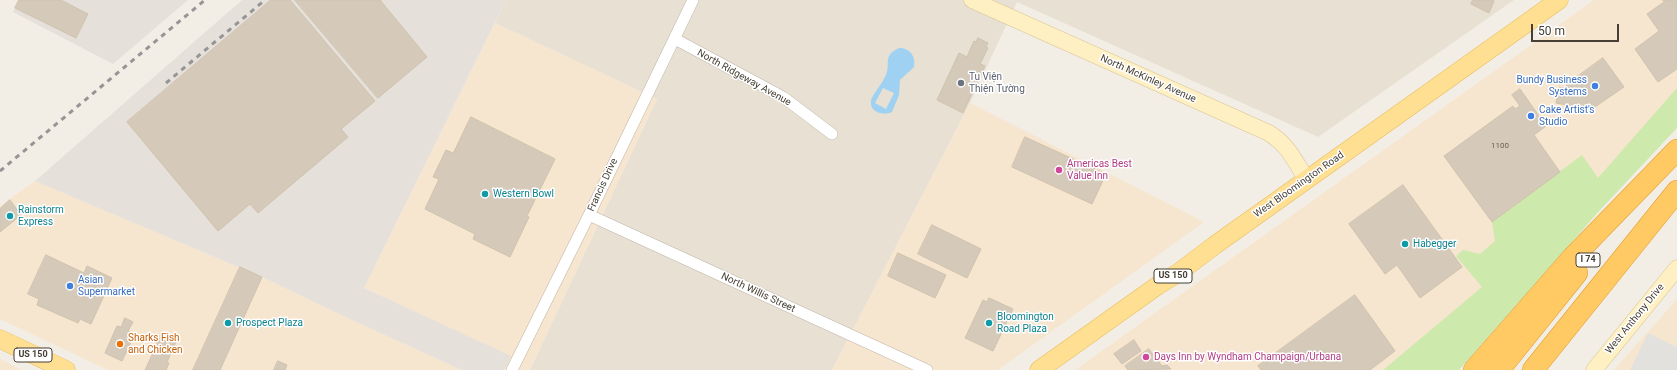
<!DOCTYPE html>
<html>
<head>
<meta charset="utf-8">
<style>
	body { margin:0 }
	#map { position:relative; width:1677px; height:370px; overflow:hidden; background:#f3eee5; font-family:Roboto,sans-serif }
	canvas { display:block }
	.scale { position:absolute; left:1531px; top:24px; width:88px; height:18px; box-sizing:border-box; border:2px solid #453f34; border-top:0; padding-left:5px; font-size:12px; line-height:14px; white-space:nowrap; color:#453f34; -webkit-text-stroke:3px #fff; paint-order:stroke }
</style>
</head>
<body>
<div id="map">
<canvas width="1677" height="370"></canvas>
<div class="scale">50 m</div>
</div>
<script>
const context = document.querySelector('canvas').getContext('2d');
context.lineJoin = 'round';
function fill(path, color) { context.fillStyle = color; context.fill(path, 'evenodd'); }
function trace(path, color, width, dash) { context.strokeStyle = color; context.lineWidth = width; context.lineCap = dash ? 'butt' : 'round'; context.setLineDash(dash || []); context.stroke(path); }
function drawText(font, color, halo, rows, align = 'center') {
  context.font = font + ' Roboto,sans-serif'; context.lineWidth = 3; context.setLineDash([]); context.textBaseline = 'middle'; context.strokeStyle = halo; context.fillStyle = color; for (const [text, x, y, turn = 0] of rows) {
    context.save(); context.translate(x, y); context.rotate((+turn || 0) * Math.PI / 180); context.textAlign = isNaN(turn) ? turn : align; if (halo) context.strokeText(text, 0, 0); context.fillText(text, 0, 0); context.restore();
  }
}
fill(new Path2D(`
	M 506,0 L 1514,0 L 1318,137 L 1017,2 L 970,103 L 832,370 L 530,370 L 657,99 L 495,23 Z`), '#e7e0d3');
fill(new Path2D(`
	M 1594,0 L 1677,0 L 1677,93 L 1584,197 L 1483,287 L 1383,370 L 1075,370 Z
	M 495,23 L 657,99 L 530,370 L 504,370 L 510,356 L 364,288 Z
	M 970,103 L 1204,222 L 998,370 L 832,370 Z
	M 35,181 L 262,277 L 350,319 L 462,370 L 108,370 L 0,319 L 0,206 Z
	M 1677,299 L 1677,370 L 1614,370 Z
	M 0,359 L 22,370 L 0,370 Z`), '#f6e5cf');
fill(new Path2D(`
	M 19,0 L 188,0 L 113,64 L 13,12 Z
	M 242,0 L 506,0 L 364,288 L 511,356 L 504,370 L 462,370 L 350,319 L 262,277 L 35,181 Z`), '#e5e0da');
fill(new Path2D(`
	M 1677,88 L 1677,128 L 1601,209 L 1459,370 L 1383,370 L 1482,287 L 1456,256 L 1463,250 L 1480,254 L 1495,241 L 1492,222 L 1582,155 L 1598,178 Z`), '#cee9ac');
fill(new Path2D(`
	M 1648,333 L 1677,347 L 1677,370 L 1630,370 Z`), '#e3e1dd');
fill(new Path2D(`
	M 899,48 C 910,48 916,56 914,67 L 900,80 L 899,95 L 892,112 C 882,116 869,112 871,100 C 875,91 882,84 886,75 C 891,63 882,56 899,48 ZM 883,88 L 894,93 L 886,109 L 875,103 Z`), '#9fd1f2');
const building = new Path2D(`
	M 19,0 L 61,0 L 88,14 L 76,38 L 15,8 Z
	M 271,0 L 290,0 L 375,101 L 341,129 L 348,137 L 258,213 L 250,204 L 218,231 L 127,122 Z
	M 295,0 L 380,0 L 427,57 L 378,98 Z
	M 1473,0 L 1492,0 L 1494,1 L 1489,13 L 1471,4 Z
	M 1663,0 L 1677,0 L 1677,69 L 1658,82 L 1635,49 L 1659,31 L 1647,14 L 1664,2 Z
	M 978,38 L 988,43 L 986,47 L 988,48 L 980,64 L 985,66 L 963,113 L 937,100 L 959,53 L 967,57 L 974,41 L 976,42 Z
	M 1603,58 L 1624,87 L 1586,113 L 1583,108 L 1556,103 L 1559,87 L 1569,89 L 1566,85 Z
	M 1520,89 L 1546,126 L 1534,135 L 1560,172 L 1492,222 L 1444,156 L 1513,106 L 1515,109 L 1520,106 L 1512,95 Z
	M 471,117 L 555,159 L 527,216 L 529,217 L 510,257 L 473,239 L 475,234 L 425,209 L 439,179 L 433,177 L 446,150 L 453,153 Z
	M 1025,137 L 1106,174 L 1092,204 L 1012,167 Z
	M 1403,185 L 1462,267 L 1420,298 L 1397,265 L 1385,274 L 1349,224 Z
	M 10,200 L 21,215 L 0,232 L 0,209 Z
	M 932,225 L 981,249 L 967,278 L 918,254 Z
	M 898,253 L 946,275 L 935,298 L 888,276 Z
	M 46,255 L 84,273 L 87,266 L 112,278 L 91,324 L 80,319 L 78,323 L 37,305 L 39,299 L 28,294 Z
	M 240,267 L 262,277 L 220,370 L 193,370 Z
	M 1355,295 L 1395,351 L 1370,370 L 1261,370 L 1258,366 Z
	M 989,298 L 1013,309 L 993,351 L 965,338 L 983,300 L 987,302 Z
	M 125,318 L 133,322 L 128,331 L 135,334 L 122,361 L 105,353 L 117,326 L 121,327 Z
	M 162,333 L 177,340 L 167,362 L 169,363 L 166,370 L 145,370 L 152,355 L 151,354 Z
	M 1134,340 L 1141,351 L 1122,364 L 1114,354 Z
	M 1149,349 L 1162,366 L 1167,365 L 1171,369 L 1128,370 L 1125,366 Z
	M 278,361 L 287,365 L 285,370 L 274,370 Z`);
fill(building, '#d5caba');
trace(building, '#d0c2ad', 1);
const street = new Path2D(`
	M 675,39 L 783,97 L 832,134
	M 589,215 L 927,370
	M 512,370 L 589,215 L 693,0`);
const secondary = new Path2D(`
	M 972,0 L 1269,133 C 1289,146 1294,160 1307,180
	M 1594,370 L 1677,268`);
const primary = new Path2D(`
	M 0,339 L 66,370
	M 1039,370 L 1157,286 L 1178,273 L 1215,245 L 1559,0`);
const highway = new Path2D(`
	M 1474,370 L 1573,257 L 1677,150
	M 1499,370 L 1577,273
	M 1533,370 L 1677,191`);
trace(street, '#bfb6a7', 12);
trace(secondary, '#d5c393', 17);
trace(primary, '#e6bc5f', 19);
trace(highway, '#e19e31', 22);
trace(street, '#fff', 11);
trace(secondary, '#fff0c3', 16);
trace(primary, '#ffdf92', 18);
trace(highway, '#ffc964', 21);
trace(new Path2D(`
	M 166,83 L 265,0
	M 0,171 L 205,0`), '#959595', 3, [5, 5]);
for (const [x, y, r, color] of [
	[961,83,4,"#6b7280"],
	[1595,86,4,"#3f7fe0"],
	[1531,116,4,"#3f7fe0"],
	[1059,170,4,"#d1479c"],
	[485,194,4,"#0f9aa8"],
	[10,216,4,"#0f9aa8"],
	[1405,244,4,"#0f9aa8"],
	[70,286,4,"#3f7fe0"],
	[228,323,4,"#0f9aa8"],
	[989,323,4,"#0f9aa8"],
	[120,344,4,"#e8710a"],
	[1146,357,4,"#d1479c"]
]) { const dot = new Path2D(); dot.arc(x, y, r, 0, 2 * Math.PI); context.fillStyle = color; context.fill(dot); trace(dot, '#fff', 1.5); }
drawText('8px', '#696256', null, [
	["1100",1500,146]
]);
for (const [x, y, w] of [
	[1588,260,24],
	[1173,276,38],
	[33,355,38]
]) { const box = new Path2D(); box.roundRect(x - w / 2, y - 7, w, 14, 3); context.fillStyle = '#fff'; context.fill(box); trace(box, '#453f34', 1); }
drawText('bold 9px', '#453f34', null, [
	["I 74",1588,260],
	["US 150",1173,276],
	["US 150",33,355]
]);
drawText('10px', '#5b616d', '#fff', [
	["Tu Viện",969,77],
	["Thiện Tường",969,89]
], 'left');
drawText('10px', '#453f34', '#fff', [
	["North Ridgeway Avenue",744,78,29],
	["North McKinley Avenue",1148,79,24],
	["Francis Drive",603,185,-65],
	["West Bloomington Road",1299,185,-35],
	["North Willis Street",758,293,25],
	["West Anthony Drive",1635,319,-51]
]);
drawText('10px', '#366cbe', '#fff', [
	["Bundy Business",1587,80,"right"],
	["Systems",1587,92,"right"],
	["Cake Artist's",1539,110],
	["Studio",1539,122],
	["Asian",78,280],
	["Supermarket",78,292]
], 'left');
drawText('10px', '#b23c85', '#fff', [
	["Americas Best",1067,164],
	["Value Inn",1067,176],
	["Days Inn by Wyndham Champaign/Urbana",1154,357]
], 'left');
drawText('10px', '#0d838f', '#fff', [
	["Western Bowl",493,194],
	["Rainstorm",18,210],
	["Express",18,222],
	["Habegger",1413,244],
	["Bloomington",997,317],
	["Road Plaza",997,329],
	["Prospect Plaza",236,323]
], 'left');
drawText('10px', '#c56008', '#fff', [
	["Sharks Fish",128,338],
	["and Chicken",128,350]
], 'left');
</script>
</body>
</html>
